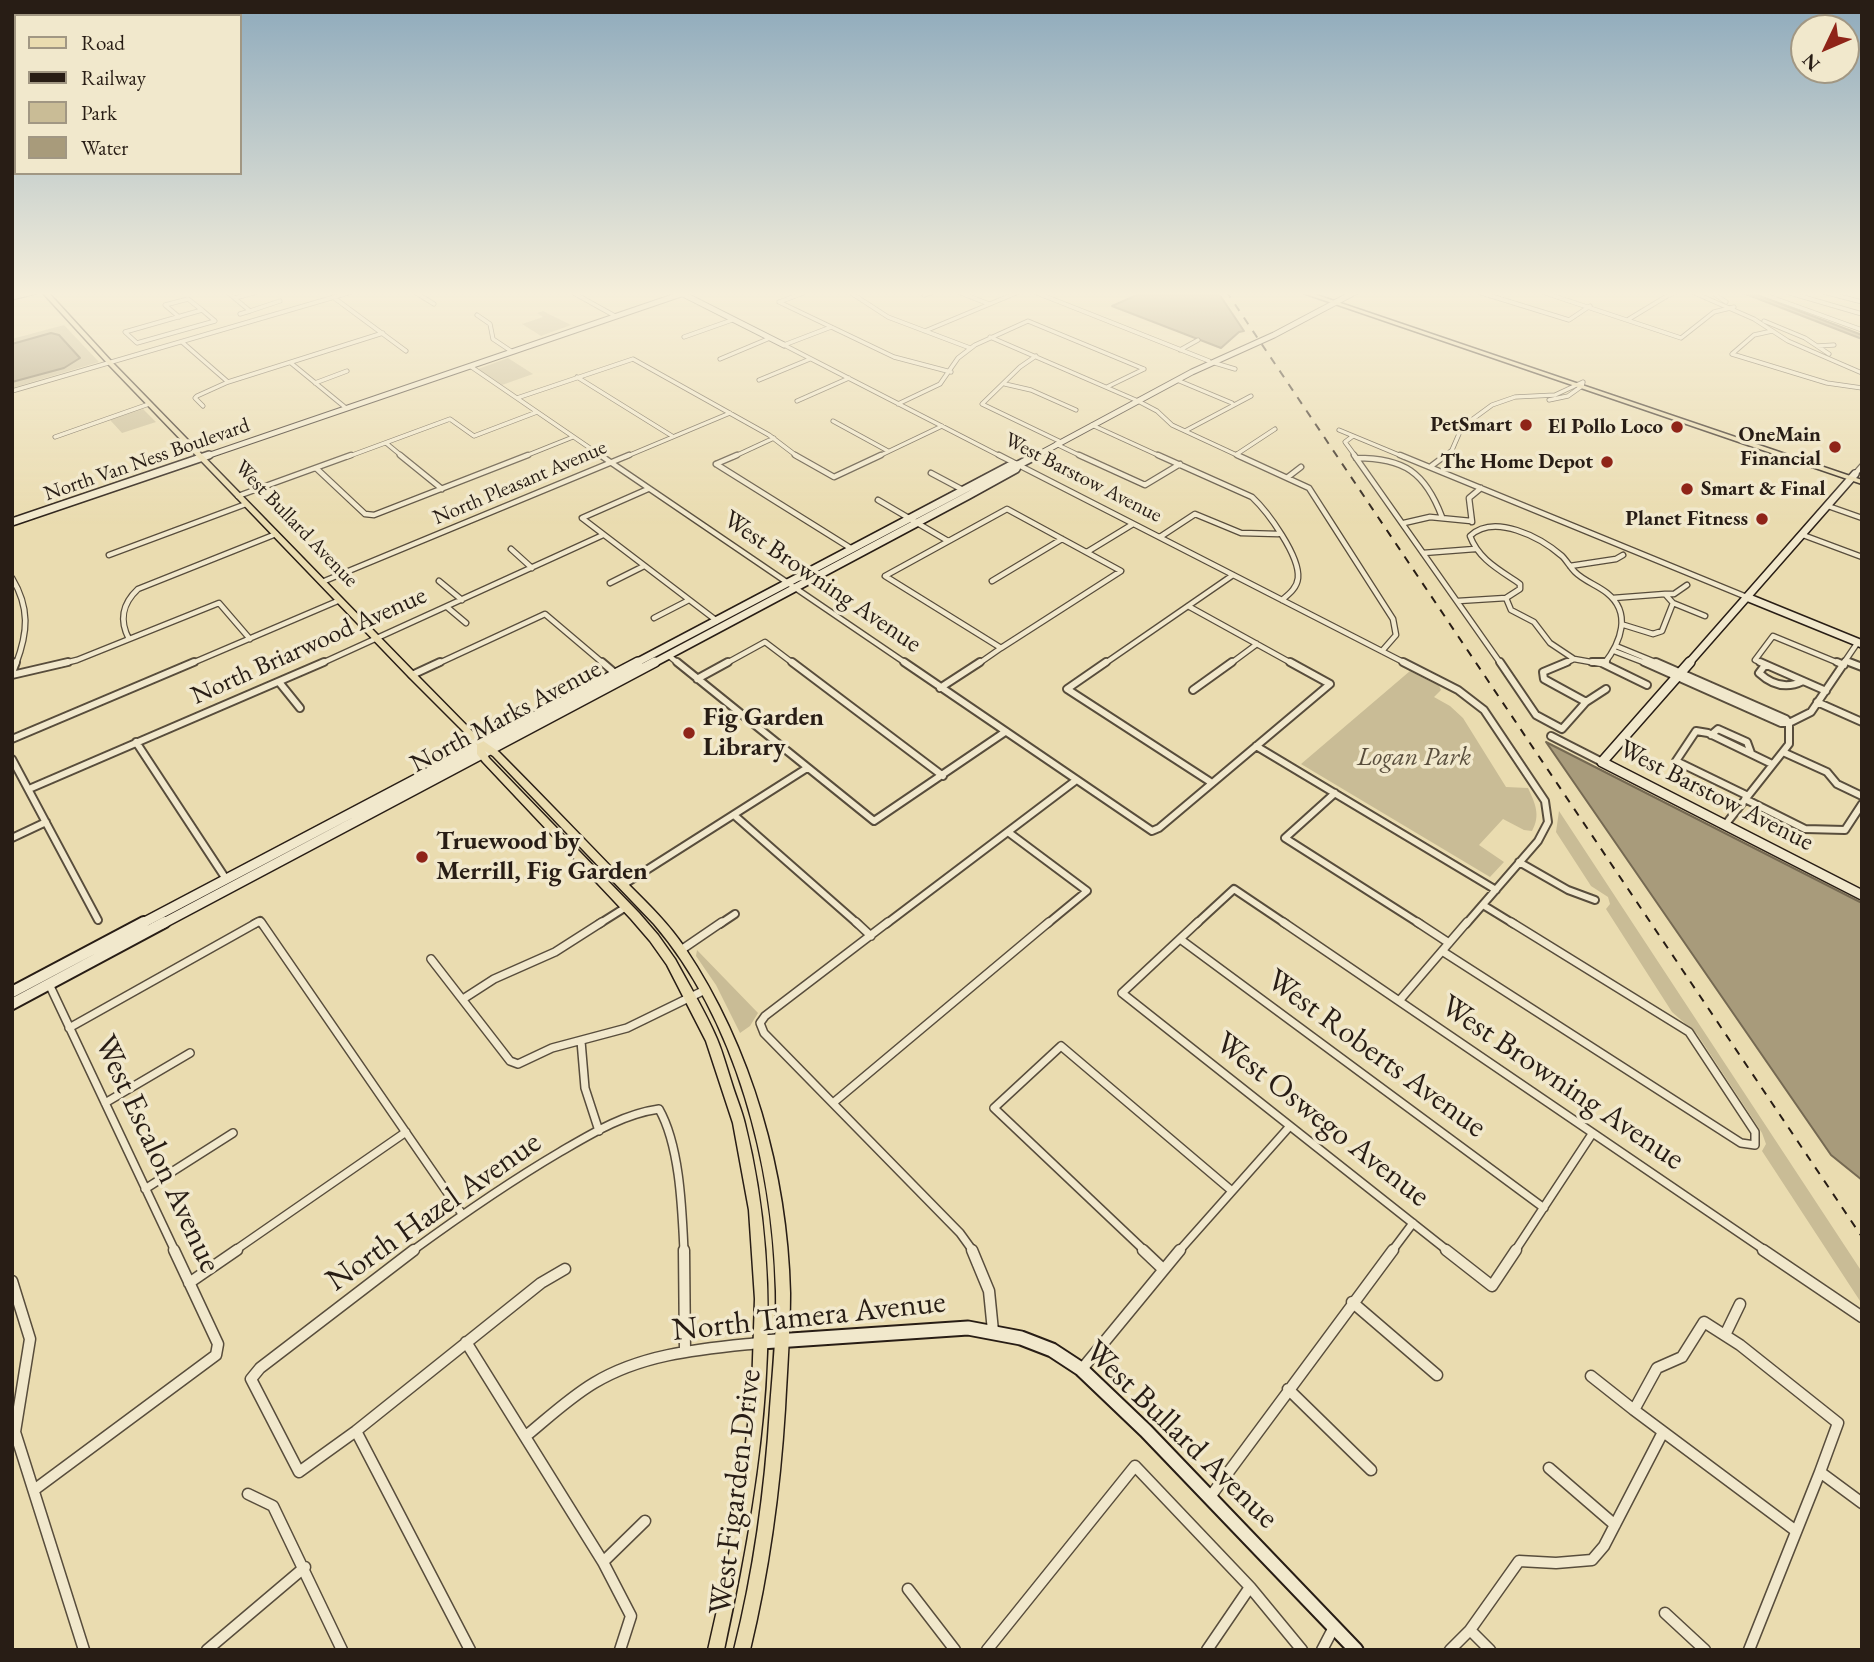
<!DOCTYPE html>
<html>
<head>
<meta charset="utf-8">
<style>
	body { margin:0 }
	#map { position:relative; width:1874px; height:1662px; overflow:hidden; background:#eadcb0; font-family:"EB Garamond",serif }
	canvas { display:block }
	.frame { position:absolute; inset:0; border:14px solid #281d15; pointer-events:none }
	.legend { position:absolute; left:14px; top:14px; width:228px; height:161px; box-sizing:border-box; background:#f1e8cc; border:2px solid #a19783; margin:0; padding:9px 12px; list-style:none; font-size:21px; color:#281d15 }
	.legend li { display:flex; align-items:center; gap:14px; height:35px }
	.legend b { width:35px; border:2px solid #a19783 }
	.north { position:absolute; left:1790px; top:14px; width:70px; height:70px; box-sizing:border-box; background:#f1e8cc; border:2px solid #a19783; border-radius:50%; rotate:226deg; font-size:19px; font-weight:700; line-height:28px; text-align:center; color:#281d15 }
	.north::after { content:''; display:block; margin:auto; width:24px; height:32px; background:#8f2418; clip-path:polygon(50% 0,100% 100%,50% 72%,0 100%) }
</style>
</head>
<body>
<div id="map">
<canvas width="1874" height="1662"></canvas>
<div class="frame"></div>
<ul class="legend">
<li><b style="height:9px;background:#eadcb0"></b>Road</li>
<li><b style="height:9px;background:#281d15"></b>Railway</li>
<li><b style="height:19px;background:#c9bc96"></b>Park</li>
<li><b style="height:19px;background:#a89b7b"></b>Water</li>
</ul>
<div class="north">N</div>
</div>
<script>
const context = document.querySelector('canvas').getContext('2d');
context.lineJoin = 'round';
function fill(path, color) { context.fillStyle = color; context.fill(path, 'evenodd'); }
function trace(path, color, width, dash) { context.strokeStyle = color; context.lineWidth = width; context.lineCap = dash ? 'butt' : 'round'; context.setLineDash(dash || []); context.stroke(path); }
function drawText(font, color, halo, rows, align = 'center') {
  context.font = font + ' "EB Garamond",serif'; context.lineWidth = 7; context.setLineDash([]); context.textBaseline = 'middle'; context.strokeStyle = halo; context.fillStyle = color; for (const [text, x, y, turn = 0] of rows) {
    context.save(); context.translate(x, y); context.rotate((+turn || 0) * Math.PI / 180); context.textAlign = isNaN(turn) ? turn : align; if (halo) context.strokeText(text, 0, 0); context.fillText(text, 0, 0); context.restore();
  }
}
fill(new Path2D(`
	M 543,311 L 571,325 L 541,336 L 522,324 L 543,317 L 537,313 Z
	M 64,325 L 99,362 L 12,388 L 12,339 Z
	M 508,358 L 533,374 L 502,385 L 478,369 Z
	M 143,409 L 156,422 L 122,433 L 110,420 Z
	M 1410,671 L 1439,686 L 1441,690 L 1434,697 L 1450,706 L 1463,718 L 1506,787 L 1528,788 C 1535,803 1541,815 1532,831 L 1524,830 L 1503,819 L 1479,845 L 1504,862 L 1490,877 L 1301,764 Z
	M 1559,811 L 1862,1272 L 1862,1304 L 1762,1151 L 1766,1144 L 1762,1133 L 1697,1034 L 1672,1012 L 1606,909 L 1610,904 L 1608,897 L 1591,886 L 1556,832 Z
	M 697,950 L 758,1013 L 750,1026 L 740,1033 L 716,985 L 696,956 Z`), '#c9bc96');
const water = new Path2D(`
	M 1146,291 L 1217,291 L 1244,331 L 1239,332 L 1221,348 L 1112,306 Z
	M 1738,291 L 1747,291 L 1862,335 L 1862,339 Z
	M 51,333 L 59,335 L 80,358 L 64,368 L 12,382 L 12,344 Z
	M 1546,742 L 1862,903 L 1862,1180 L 1831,1155 Z`);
fill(water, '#a89b7b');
trace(water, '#756952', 2);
const streetFar4 = new Path2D(`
	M 226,291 L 250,311 L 240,314
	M 413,291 L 434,304
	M 570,291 L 615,316
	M 848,291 L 888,317 L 970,348
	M 956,291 L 989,304
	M 1032,291 L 1209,361
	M 1475,291 L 1569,320 L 1590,306
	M 1539,291 L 1681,338 L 1714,312 L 1734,307
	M 1602,291 L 1612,291
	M 1690,291 L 1754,319 L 1788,341 L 1862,373
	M 1710,291 L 1726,302
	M 1754,291 L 1862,330
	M 1783,291 L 1862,314
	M 1820,291 L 1862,302
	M 924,295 L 937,291
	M 333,297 L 406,351
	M 235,298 L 261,291
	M 779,302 L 894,357 L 951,372
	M 779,302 L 809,291
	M 202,310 L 215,321 L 137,343 L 125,332 Z
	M 250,311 L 280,301
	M 477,315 L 490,324 L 493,339 L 511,351
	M 179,317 L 165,305 L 188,299 L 202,310
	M 1629,319 L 1667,296 L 1680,291
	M 1764,321 L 1805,338 L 1829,354
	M 925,331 L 1021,291
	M 684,337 L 732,320
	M 990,337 L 1138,401 L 1157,411 L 1172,425 L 1241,457
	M 182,342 L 228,382
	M 784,345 L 1002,457
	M 784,345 L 831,327
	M 1817,346 L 1834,345
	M 1180,350 L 1198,340
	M 1732,354 L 1827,383 L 1862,388
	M 1732,354 L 1754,335 L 1772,331
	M 1036,356 L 1020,367 L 982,404 L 1061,442
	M 720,359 L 770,338
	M 291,363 L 346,408
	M 1215,363 L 1235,369
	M 470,366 L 603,457
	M 577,377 L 672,436
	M 759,380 L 810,359
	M 1177,380 L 1232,403
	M 315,383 L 347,371
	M 1005,384 L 1031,390 L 1076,410
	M 1107,387 L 1144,369
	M 12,391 L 355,291
	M 517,398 L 633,359 L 769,435 L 798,457
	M 1549,400 L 1568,396 L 1582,386 L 1583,382
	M 797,401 L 849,378
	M 898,404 L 940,384 L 958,358 L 975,345 L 1028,321 L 1144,369
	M 203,406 L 195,398 L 197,396 L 228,382 L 383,333
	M 833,421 L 888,451
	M 1092,425 L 1162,457
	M 1339,430 L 1404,457
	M 1185,431 L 1251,396
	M 1353,436 L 1345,442 L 1356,457
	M 55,437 L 149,404
	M 386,443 L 403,457
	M 1056,444 L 1083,457
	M 1237,454 L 1275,429
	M 347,457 L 450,419 L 474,436 L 537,412
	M 523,457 L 573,437
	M 625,457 L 730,413
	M 733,457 L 774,438
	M 877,457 L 942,426
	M 1444,457 L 1452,450 L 1462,427 L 1492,405 L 1515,397 L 1555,395 L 1583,382`);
const streetFar3 = new Path2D(`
	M 400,455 L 442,489
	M 600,455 L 907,664
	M 795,455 L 834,477 L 881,455
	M 999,455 L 1407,664
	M 1079,455 L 1145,485 L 1180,464
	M 1158,455 L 1252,497 C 1268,512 1300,556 1298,578 C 1297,588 1289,594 1282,600
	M 1237,455 L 1309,488 L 1393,619 L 1396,635 L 1382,651
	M 1354,455 L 1501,664
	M 1400,455 L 1749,598
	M 1356,458 C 1404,458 1425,472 1442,517
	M 716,464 L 852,549
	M 716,464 L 737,455
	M 1430,467 L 1446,455
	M 316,468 L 365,514 L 374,515 L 528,455
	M 931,473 L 963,490
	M 1855,474 L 1862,466
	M 1288,477 L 1301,467
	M 648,489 L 582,518 L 717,621
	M 238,496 L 351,455
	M 878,500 L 948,541
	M 1828,506 L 1862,518
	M 1007,509 L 1121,571 L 1001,648 L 885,576 Z
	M 1472,522 L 1469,498 L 1481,488
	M 1404,523 L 1430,517 L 1471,521
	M 1803,535 L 1862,557
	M 1160,537 L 1195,514 L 1241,533 L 1278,534
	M 511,549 L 532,568
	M 1087,552 L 1133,524
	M 1423,553 L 1475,549
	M 109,555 L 246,504
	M 1570,566 L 1616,559 L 1623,555
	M 12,578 C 30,608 28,632 16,664
	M 439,581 L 462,600
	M 992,581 L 1062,539
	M 322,582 L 629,455
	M 610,583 L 644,566
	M 1665,594 L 1674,594 L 1687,585
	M 1613,598 L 1665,594 L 1673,603 L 1662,631 L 1653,634 L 1624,625
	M 1458,601 L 1506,598
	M 1673,603 L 1705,616
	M 1188,606 L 1293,664
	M 447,607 L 466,623
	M 654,618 L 689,600
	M 129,639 C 119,620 122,604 138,589 L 276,534
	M 1616,646 L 1660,664
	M 1614,651 L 1648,664
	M 668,655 L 679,664
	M 1574,659 L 1602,664
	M 1574,659 L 1550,643 L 1534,622 L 1511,610 L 1506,598 L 1520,589 L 1520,584 C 1500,570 1479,560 1470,536 C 1494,513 1540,537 1562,556 C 1567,561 1570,567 1575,572 C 1584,581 1597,585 1607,593 C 1632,613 1621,642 1604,664
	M 1847,661 L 1854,664
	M 61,664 L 77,660 L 219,603 L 250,639
	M 190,664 L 340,600
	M 320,664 L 603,535
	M 437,664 L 545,614 L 604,664
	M 725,664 L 765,642 L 794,664
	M 978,664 L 1001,648
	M 1104,664 L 1233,575
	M 1230,664 L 1257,644
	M 1563,664 L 1574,659
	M 1764,664 L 1755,660 L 1773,636 L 1841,664
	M 1843,664 L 1858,642`);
const streetFar2 = new Path2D(`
	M 602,662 L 616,674
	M 677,662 L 874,821 L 1005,732
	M 792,662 L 943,776
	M 904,662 L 1152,831 L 1159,828 L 1330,684 L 1290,662
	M 1106,662 L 1067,689 L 1212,783
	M 1403,662 L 1458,690 L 1484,710 L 1545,801 L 1548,822 L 1538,841 L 1466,924
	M 1500,662 L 1536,715 L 1562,729 L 1586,702 L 1544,679 L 1543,672 L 1567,662
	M 1592,662 L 1606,662
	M 1644,662 L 1781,723 L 1789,723 L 1786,719 L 1656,662
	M 1760,662 L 1826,691
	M 1837,662 L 1844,665
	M 1849,662 L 1862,667
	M 1604,664 L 1647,685
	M 1765,665 L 1759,673 C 1772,685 1787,689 1803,681
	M 12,673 L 16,662
	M 12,675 L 68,662
	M 412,675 L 440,662
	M 697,679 L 728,662
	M 279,682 L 300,708
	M 940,688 L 980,662
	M 1193,690 L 1232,662
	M 1586,702 L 1606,689
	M 1817,702 L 1862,722
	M 1711,735 L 1718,729 L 1747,742 L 1751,753
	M 1551,736 L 1602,762
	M 12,739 L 194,662
	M 136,742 L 226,879
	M 1256,746 L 1496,890
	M 1783,752 L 1827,772 L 1837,784 L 1862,796
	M 12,759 L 98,920
	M 29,789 L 324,662
	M 1335,793 L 1285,838 L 1420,924
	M 1748,796 L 1676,761 L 1696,731 L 1708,733 L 1772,764
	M 1745,799 L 1805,829 L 1845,830 L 1862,804
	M 734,815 L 858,924
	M 1725,825 L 1789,744 L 1789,723 L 1811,712 L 1845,662
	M 1008,832 L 1087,891 L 1047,924
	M 12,838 L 46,822
	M 1519,862 L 1568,890 L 1595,900
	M 623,885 L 807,768
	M 1483,905 L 1514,924
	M 254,924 L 260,921 L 262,924
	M 599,924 L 626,907
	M 720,924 L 735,914
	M 886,924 L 1075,781
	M 1196,924 L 1234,889 L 1286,924`);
const streetFar1 = new Path2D(`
	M 261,922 L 462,1214
	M 856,922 L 871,936
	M 888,922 L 765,1016 L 760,1023 L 764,1033 L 960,1233 L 973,1251
	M 1198,922 L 1122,993 L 1448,1251
	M 1283,922 L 1766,1251
	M 1417,922 L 1449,943
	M 1180,939 L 1544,1208
	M 681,950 L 722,922
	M 1442,951 L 1741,1143 L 1755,1145 L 1755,1132 L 1689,1032 L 1511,922
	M 431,959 L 510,1061 L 518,1064 L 552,1048 L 627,1028 L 705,990
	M 49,984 L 175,1251
	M 463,999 L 494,979 L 555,952 L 602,922
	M 1399,1001 L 1467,922
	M 69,1028 L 258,922
	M 581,1041 L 585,1088 L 599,1131
	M 105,1103 L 190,1053
	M 833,1103 L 1049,922
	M 145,1189 L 233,1133
	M 234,1251 L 406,1132
	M 412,1251 C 460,1216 509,1182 560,1152 C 591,1134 623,1114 659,1109 C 680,1146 682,1209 684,1251
	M 1145,1251 L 994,1108 L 1061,1046 L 1232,1191
	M 1179,1251 L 1290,1126
	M 1392,1251 L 1413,1223
	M 1515,1251 L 1592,1134`);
const street = new Path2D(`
	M 414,1250 L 260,1368 L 251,1379 L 299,1472 L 356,1431 L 541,1283 L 565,1269
	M 684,1250 L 685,1352
	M 972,1250 L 989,1291 L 993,1331
	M 1143,1250 L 1163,1269
	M 1446,1250 L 1492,1286 L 1516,1250
	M 1763,1250 L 1862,1317
	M 12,1281 L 30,1339 L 15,1432 L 84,1650
	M 189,1283 L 237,1250
	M 1352,1302 L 1437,1375
	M 1725,1335 L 1740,1304
	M 466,1342 L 603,1562 L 631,1616 L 620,1650
	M 1082,1369 L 1180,1250
	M 1591,1376 L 1634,1410
	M 1288,1389 L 1371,1470
	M 356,1431 L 470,1650
	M 526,1436 C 548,1418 569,1398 594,1383 C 644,1353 702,1349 759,1343
	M 1549,1468 L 1615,1525
	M 34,1490 L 216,1355 L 218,1344 L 174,1250
	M 248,1494 L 273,1506 L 342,1650
	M 1210,1497 L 1393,1250
	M 1796,1531 L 1634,1410 L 1657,1368 L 1682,1357 L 1704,1322 L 1740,1345 L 1838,1423 L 1820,1472
	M 603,1562 L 645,1521
	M 908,1589 L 955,1650
	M 1665,1613 L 1705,1650
	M 207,1650 L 305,1567
	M 987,1650 L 1135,1466 L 1250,1587 L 1302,1650
	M 1207,1650 L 1250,1587
	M 1322,1650 L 1334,1627
	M 1450,1650 L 1470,1630
	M 1490,1650 L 1470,1630 L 1519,1561 L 1556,1563 L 1592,1560 L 1604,1546 L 1663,1432
	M 1749,1650 L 1820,1472 L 1862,1503`);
const secondaryFar4 = new Path2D(`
	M 681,293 L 784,345
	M 12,297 L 37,291
	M 204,457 L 690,291
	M 1034,457 L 1192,372 L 1274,335 L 1357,291`);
const secondaryFar3 = new Path2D(`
	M 12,522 L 209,455
	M 1749,598 L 1862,644
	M 634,664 L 1009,466 L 1018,465 L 1037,455
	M 652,664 L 969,495 L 1016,469 L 1018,465
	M 1688,664 L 1855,474`);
const secondaryFar2 = new Path2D(`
	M 1690,662 L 1602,762 L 1862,895
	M 141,924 L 638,662
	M 162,924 L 655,662`);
const secondaryFar1 = new Path2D(`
	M 12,992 L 144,922
	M 12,1004 L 165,922`);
const secondary = new Path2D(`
	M 761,1342 L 968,1328 L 1021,1338 L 1052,1350 L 1081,1369 L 1146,1431 L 1356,1650`);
const primary = new Path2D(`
	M 41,291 L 47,291 L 112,362 L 415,673 L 479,738 L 499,752 C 539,792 578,833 617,873 C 641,897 666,920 685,948 C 752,1048 787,1173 790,1293 C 790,1332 787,1370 785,1409 C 780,1490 769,1571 750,1650 L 734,1650 C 754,1570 765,1490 770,1408 C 773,1369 777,1331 776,1291 C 773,1166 737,1021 654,924 L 493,756 L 485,751 L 489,758 L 639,913 L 658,935 L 675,959 C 689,985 705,1011 717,1039 C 723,1053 727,1069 732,1084 C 736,1097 742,1111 745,1124 C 789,1300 762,1476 724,1650 L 708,1650 L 727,1566 L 742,1478 L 752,1389 L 755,1299 L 749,1210 L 733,1123 L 706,1041 L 667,965 L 650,941 L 631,919 L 483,762 L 477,754 L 477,745 L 409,677 L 108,364 Z
	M 1297,291 L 1305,291 L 1862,480 L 1862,484 Z`);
trace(streetFar4, '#584d3c', 5);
trace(streetFar3, '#584d3c', 7);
trace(streetFar2, '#584d3c', 10);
trace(streetFar1, '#584d3c', 10);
trace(street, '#584d3c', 13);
trace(secondaryFar4, '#281d15', 7);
trace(secondaryFar3, '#281d15', 10);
trace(secondaryFar2, '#281d15', 12);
trace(secondaryFar1, '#281d15', 14);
trace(secondary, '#281d15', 17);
trace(primary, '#281d15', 3);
trace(streetFar4, '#f1e8cc', 3.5);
trace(streetFar3, '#f1e8cc', 4.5);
trace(streetFar2, '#f1e8cc', 6);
trace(streetFar1, '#f1e8cc', 7);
trace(street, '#f1e8cc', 10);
trace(secondaryFar4, '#f1e8cc', 5);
trace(secondaryFar3, '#f1e8cc', 7);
trace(secondaryFar2, '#f1e8cc', 9);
trace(secondaryFar1, '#f1e8cc', 10);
trace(secondary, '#f1e8cc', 13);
fill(primary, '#eadcb0');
trace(new Path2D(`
	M 1226,291 L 1862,1237`), '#281d15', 2, [8, 8]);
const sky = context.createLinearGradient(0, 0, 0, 524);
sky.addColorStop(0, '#8eaabc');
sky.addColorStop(0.56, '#f6efdb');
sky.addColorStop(1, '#f6efdb00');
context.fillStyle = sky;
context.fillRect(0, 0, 1874, 524);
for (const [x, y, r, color] of [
	[1526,425,7,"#8f2418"],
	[1677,427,7,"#8f2418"],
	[1835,447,7,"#8f2418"],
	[1607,462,7,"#8f2418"],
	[1687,489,7,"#8f2418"],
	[1762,519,7,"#8f2418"],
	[689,733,7,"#8f2418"],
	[422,857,7,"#8f2418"]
]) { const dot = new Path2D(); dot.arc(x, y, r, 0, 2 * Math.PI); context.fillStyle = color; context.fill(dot); trace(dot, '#f1e8cc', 2.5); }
drawText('bold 21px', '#281d15', '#f1e8cc', [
	["PetSmart",1512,425],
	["El Pollo Loco",1663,427],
	["OneMain",1821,435],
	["Financial",1821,459],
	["The Home Depot",1593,462],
	["Smart & Final",1701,489,"left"],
	["Planet Fitness",1748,519]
], 'right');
drawText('21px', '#281d15', '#f1e8cc', [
	["North Van Ness Boulevard",147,460,-19],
	["West Barstow Avenue",1083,478,27],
	["North Pleasant Avenue",520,483,-23],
	["West Bullard Avenue",296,524,46]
]);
drawText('26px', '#281d15', '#f1e8cc', [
	["West Browning Avenue",822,582,34],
	["North Briarwood Avenue",309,646,-24],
	["North Marks Avenue",506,717,-28],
	["West Barstow Avenue",1716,796,27]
]);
drawText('bold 26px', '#281d15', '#f1e8cc', [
	["Fig Garden",703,718],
	["Library",703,748],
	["Truewood by",436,842],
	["Merrill, Fig Garden",436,872]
], 'left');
drawText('italic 26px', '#584d3c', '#f1e8cc', [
	["Logan Park",1414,758]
]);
drawText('32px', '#281d15', '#f1e8cc', [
	["West Roberts Avenue",1376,1054,36],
	["West Browning Avenue",1562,1083,34],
	["West Oswego Avenue",1322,1120,38],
	["West Escalon Avenue",157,1154,65],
	["North Hazel Avenue",434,1212,-35],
	["North Tamera Avenue",809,1317,-6],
	["West Bullard Avenue",1181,1435,44],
	["West Figarden Drive",736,1492,-83]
]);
</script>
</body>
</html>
